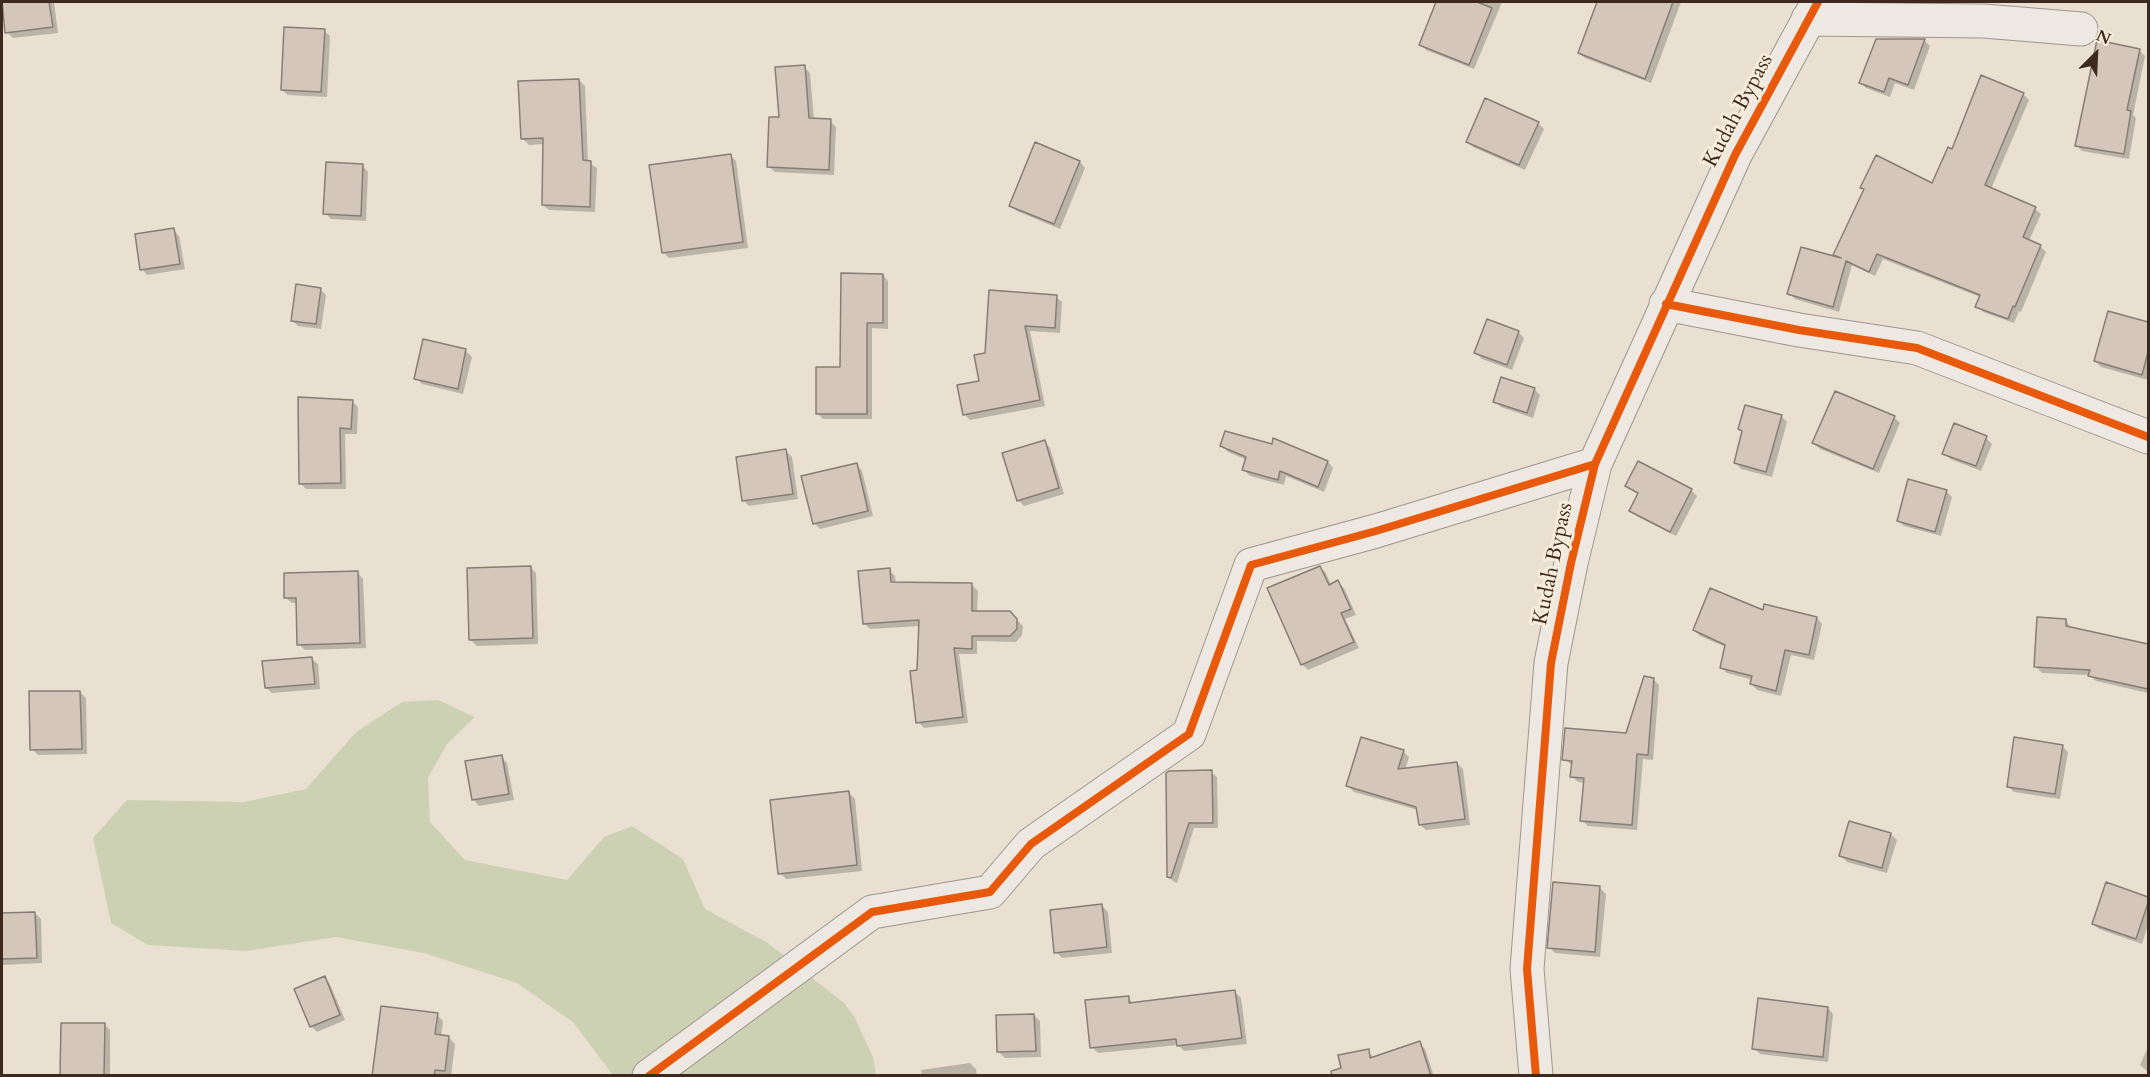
<!DOCTYPE html>
<html>
<head>
<meta charset="utf-8">
<style>
	body { margin:0 }
	#map { position:relative; width:2150px; height:1077px; overflow:hidden; background:#e9e0d2; font-family:Cardo,serif }
	canvas { display:block }
	.frame { position:absolute; inset:0; border:3px solid #3e2921; pointer-events:none }
	.north { position:absolute; left:2066px; top:24px; width:60px; height:60px; -webkit-text-stroke:4px #f7ecdb; paint-order:stroke; rotate:24deg; font-size:16px; font-weight:700; line-height:24px; text-align:center; color:#3e2921 }
	.north::after { content:''; display:block; margin:auto; width:21px; height:27px; background:#3e2921; clip-path:polygon(50% 0,100% 100%,50% 72%,0 100%) }
</style>
</head>
<body>
<div id="map">
<canvas width="2150" height="1077"></canvas>
<div class="frame"></div>
<div class="north">N</div>
</div>
<script>
const context = document.querySelector('canvas').getContext('2d');
context.lineJoin = 'round';
function fill(path, color) { context.fillStyle = color; context.fill(path, 'evenodd'); }
function trace(path, color, width, dash) { context.strokeStyle = color; context.lineWidth = width; context.lineCap = dash ? 'butt' : 'round'; context.setLineDash(dash || []); context.stroke(path); }
function drawText(font, color, halo, rows, align = 'center') {
  context.font = font + ' Cardo,serif'; context.lineWidth = 6; context.setLineDash([]); context.textBaseline = 'middle'; context.strokeStyle = halo; context.fillStyle = color; for (const [text, x, y, turn = 0] of rows) {
    context.save(); context.translate(x, y); context.rotate((+turn || 0) * Math.PI / 180); context.textAlign = isNaN(turn) ? turn : align; if (halo) context.strokeText(text, 0, 0); context.fillText(text, 0, 0); context.restore();
  }
}
fill(new Path2D(`
	M 438,700 L 475,717 L 447,744 L 428,778 L 430,822 L 465,860 L 567,880 L 604,837 L 632,826 L 683,859 L 705,909 L 768,943 L 844,1003 L 854,1016 L 873,1057 L 876,1075 L 613,1075 L 573,1022 L 517,983 L 424,953 L 336,937 L 247,951 L 148,945 L 111,923 L 93,838 L 127,800 L 244,802 L 306,789 L 356,732 L 402,702 Z`), '#cdd1b3');
fill(new Path2D(`
	M 3,2 L 54,2 L 58,33 L 13,38 L 7,32 Z
	M 1438,2 L 1502,2 L 1474,69 L 1426,50 L 1421,44 Z
	M 1599,2 L 1609,5 L 1610,2 L 1681,2 L 1651,83 L 1585,58 L 1579,53 Z
	M 1893,2 L 1948,2 L 1946,7 L 1898,6 Z
	M 324,31 L 330,36 L 327,97 L 288,95 L 282,90 Z
	M 1877,40 L 1925,41 L 1930,46 L 1914,90 L 1895,83 L 1890,97 L 1866,88 L 1860,82 Z
	M 2139,50 L 2145,56 L 2133,115 L 2136,118 L 2129,159 L 2082,151 L 2076,145 Z
	M 804,67 L 810,73 L 814,120 L 830,121 L 836,127 L 834,175 L 775,172 L 769,167 L 781,119 Z
	M 579,80 L 585,86 L 588,162 L 597,168 L 595,212 L 549,210 L 543,205 L 545,144 L 529,145 L 523,139 Z
	M 2023,94 L 2029,100 L 1991,189 L 2035,209 L 2041,214 L 2029,241 L 2040,246 L 2046,252 L 2021,312 L 2019,311 L 2014,323 L 1983,312 L 1977,306 L 1980,297 L 1883,259 L 1875,276 L 1852,265 L 1839,312 L 1795,299 L 1789,293 L 1840,260 L 1835,255 L 1865,190 L 1862,187 L 1933,185 L 1953,151 Z
	M 1538,123 L 1544,129 L 1525,170 L 1473,147 L 1467,141 Z
	M 1036,144 L 1080,162 L 1085,168 L 1060,229 L 1017,211 L 1011,206 Z
	M 730,155 L 736,161 L 748,248 L 669,258 L 663,252 Z
	M 363,166 L 368,172 L 366,221 L 331,219 L 325,213 Z
	M 174,230 L 179,236 L 185,269 L 147,275 L 142,269 Z
	M 883,275 L 888,281 L 888,329 L 872,328 L 872,419 L 823,419 L 817,413 L 842,369 Z
	M 320,289 L 326,295 L 321,329 L 298,326 L 292,320 Z
	M 1056,297 L 1062,302 L 1060,333 L 1030,331 L 1045,406 L 970,420 L 964,414 L 981,382 L 986,354 Z
	M 2109,313 L 2148,324 L 2148,380 L 2101,367 L 2095,361 Z
	M 1518,332 L 1524,338 L 1512,370 L 1482,359 L 1476,353 Z
	M 424,341 L 466,351 L 472,357 L 463,394 L 422,384 L 416,378 Z
	M 1534,389 L 1540,395 L 1533,418 L 1501,407 L 1495,401 Z
	M 352,401 L 358,407 L 357,434 L 345,434 L 346,489 L 306,489 L 300,483 Z
	M 1781,416 L 1787,422 L 1772,477 L 1741,469 L 1736,463 L 1743,433 L 1740,429 Z
	M 1894,417 L 1900,423 L 1879,473 L 1820,449 L 1814,443 Z
	M 1986,438 L 1992,444 L 1981,471 L 1950,459 L 1944,453 Z
	M 1274,441 L 1328,462 L 1333,468 L 1324,492 L 1286,476 L 1284,485 L 1250,476 L 1244,470 L 1247,460 L 1228,452 L 1222,446 L 1273,446 Z
	M 1045,442 L 1050,448 L 1064,494 L 1024,506 L 1018,500 Z
	M 786,451 L 792,457 L 798,499 L 749,506 L 743,500 Z
	M 857,465 L 862,471 L 873,516 L 820,529 L 814,523 Z
	M 1627,486 L 1691,490 L 1697,496 L 1676,536 L 1637,516 L 1631,510 L 1639,495 Z
	M 1946,491 L 1952,497 L 1941,536 L 1904,526 L 1898,520 Z
	M 530,567 L 536,573 L 538,644 L 477,646 L 471,640 Z
	M 1320,567 L 1326,573 L 1331,585 L 1338,582 L 1344,588 L 1356,615 L 1345,619 L 1359,648 L 1308,670 L 1302,664 Z
	M 889,570 L 895,576 L 896,583 L 972,585 L 978,591 L 977,612 L 1010,613 L 1023,626 L 1022,635 L 1016,642 L 977,641 L 977,654 L 959,654 L 968,723 L 924,728 L 918,722 L 920,626 L 870,629 L 864,623 Z
	M 358,573 L 363,579 L 366,648 L 305,650 L 299,644 L 298,603 L 292,603 L 286,598 Z
	M 1764,612 L 1817,618 L 1822,624 L 1814,660 L 1791,655 L 1781,696 L 1757,690 L 1752,684 L 1753,680 L 1727,673 L 1721,667 L 1726,647 L 1700,636 L 1694,630 Z
	M 2066,620 L 2071,628 L 2148,645 L 2148,693 L 2096,681 L 2089,675 L 2042,673 L 2036,667 Z
	M 312,659 L 318,664 L 320,689 L 272,693 L 266,688 Z
	M 1653,679 L 1659,685 L 1653,760 L 1643,759 L 1637,830 L 1588,826 L 1582,820 L 1585,783 L 1578,782 L 1572,776 L 1573,766 L 1564,759 L 1627,735 Z
	M 80,692 L 86,698 L 87,754 L 38,755 L 32,749 Z
	M 2062,746 L 2068,752 L 2060,799 L 2014,792 L 2008,786 Z
	M 1403,751 L 1409,757 L 1405,770 L 1457,763 L 1463,769 L 1470,825 L 1426,830 L 1420,825 L 1418,810 L 1354,792 L 1348,786 Z
	M 501,757 L 507,763 L 514,800 L 479,806 L 474,800 Z
	M 1211,772 L 1217,777 L 1218,828 L 1194,828 L 1177,883 L 1174,882 L 1168,876 L 1167,774 Z
	M 849,793 L 855,799 L 862,871 L 786,879 L 780,873 Z
	M 1891,834 L 1897,840 L 1887,873 L 1847,862 L 1841,856 Z
	M 2107,884 L 2148,898 L 2148,925 L 2142,944 L 2099,929 L 2093,924 Z
	M 1600,888 L 1606,894 L 1600,957 L 1555,953 L 1549,947 Z
	M 1102,906 L 1108,912 L 1112,953 L 1062,958 L 1056,952 Z
	M 35,913 L 41,919 L 42,963 L 2,965 L 2,914 Z
	M 324,978 L 330,984 L 345,1020 L 317,1032 L 311,1026 Z
	M 1235,992 L 1241,998 L 1247,1044 L 1184,1051 L 1178,1045 L 1098,1053 L 1092,1047 L 1128,997 L 1134,1004 Z
	M 1828,1008 L 1833,1014 L 1828,1062 L 1760,1054 L 1754,1048 Z
	M 437,1015 L 443,1021 L 441,1037 L 449,1038 L 455,1044 L 451,1076 L 373,1076 Z
	M 1034,1015 L 1040,1021 L 1041,1057 L 1005,1058 L 999,1052 Z
	M 104,1024 L 110,1030 L 110,1076 L 62,1076 Z
	M 1419,1043 L 1425,1049 L 1434,1076 L 1344,1076 L 1368,1051 L 1374,1058 Z
	M 2148,1047 L 2148,1072 L 2140,1065 Z
	M 970,1063 L 976,1069 L 977,1076 L 922,1076 L 921,1070 Z`), '#0003');
const building = new Path2D(`
	M 2,2 L 49,2 L 53,27 L 5,33 Z
	M 1436,2 L 1477,2 L 1492,8 L 1469,65 L 1419,45 Z
	M 1597,2 L 1673,2 L 1645,79 L 1578,53 Z
	M 284,27 L 325,29 L 321,92 L 281,90 Z
	M 1876,39 L 1925,39 L 1908,85 L 1889,78 L 1884,92 L 1859,83 Z
	M 2097,40 L 2140,49 L 2127,110 L 2131,111 L 2124,154 L 2075,146 Z
	M 805,65 L 809,118 L 831,119 L 829,170 L 767,167 L 769,117 L 779,117 L 775,67 Z
	M 1981,75 L 2024,93 L 1985,185 L 2036,207 L 2023,237 L 2041,245 L 2015,307 L 2013,306 L 2008,319 L 1975,307 L 1980,295 L 1877,254 L 1869,272 L 1846,261 L 1833,307 L 1787,294 L 1801,247 L 1841,258 L 1833,255 L 1864,189 L 1860,188 L 1876,155 L 1932,183 L 1948,147 L 1952,149 Z
	M 579,79 L 583,160 L 591,161 L 590,207 L 542,205 L 543,138 L 521,139 L 518,81 Z
	M 1485,98 L 1539,122 L 1519,165 L 1466,142 Z
	M 1035,142 L 1080,161 L 1054,224 L 1009,206 Z
	M 731,154 L 743,242 L 662,253 L 649,165 Z
	M 326,162 L 363,164 L 361,216 L 323,214 Z
	M 174,228 L 180,264 L 140,270 L 135,234 Z
	M 841,273 L 883,274 L 883,323 L 867,323 L 867,414 L 816,414 L 816,367 L 840,367 Z
	M 296,284 L 321,288 L 316,324 L 291,321 Z
	M 989,290 L 1057,295 L 1055,328 L 1025,326 L 1040,400 L 963,415 L 957,385 L 979,381 L 974,355 L 985,353 Z
	M 2108,311 L 2148,322 L 2148,352 L 2142,375 L 2094,361 Z
	M 1487,319 L 1519,331 L 1507,365 L 1474,353 Z
	M 423,339 L 466,349 L 458,389 L 414,379 Z
	M 1501,377 L 1535,388 L 1527,413 L 1493,402 Z
	M 1835,391 L 1895,416 L 1873,469 L 1812,443 Z
	M 298,397 L 353,400 L 351,429 L 340,428 L 341,483 L 299,484 Z
	M 1745,405 L 1782,415 L 1766,472 L 1734,463 L 1742,431 L 1738,429 Z
	M 1954,423 L 1987,436 L 1976,466 L 1942,454 Z
	M 1225,431 L 1272,444 L 1273,438 L 1328,461 L 1318,487 L 1280,471 L 1278,480 L 1242,470 L 1246,457 L 1220,446 Z
	M 1045,440 L 1059,488 L 1017,501 L 1002,453 Z
	M 786,449 L 793,494 L 742,501 L 736,457 Z
	M 1638,461 L 1692,489 L 1670,532 L 1629,511 L 1638,493 L 1625,486 Z
	M 857,463 L 868,511 L 813,524 L 801,476 Z
	M 1908,479 L 1947,490 L 1935,532 L 1897,521 Z
	M 531,566 L 533,638 L 469,640 L 467,568 Z
	M 1320,566 L 1329,585 L 1338,580 L 1351,609 L 1341,613 L 1354,642 L 1301,665 L 1267,588 Z
	M 890,568 L 891,582 L 972,583 L 972,611 L 1010,611 L 1017,619 L 1017,629 L 1010,636 L 972,636 L 972,649 L 954,648 L 963,717 L 916,723 L 910,671 L 917,670 L 919,620 L 863,624 L 858,571 Z
	M 358,571 L 360,643 L 297,645 L 296,598 L 284,598 L 284,573 Z
	M 1710,588 L 1763,610 L 1764,604 L 1817,617 L 1809,655 L 1785,650 L 1776,691 L 1750,684 L 1752,676 L 1720,668 L 1725,645 L 1693,630 Z
	M 2037,617 L 2066,619 L 2066,626 L 2148,644 L 2148,689 L 2088,676 L 2090,670 L 2034,667 Z
	M 312,657 L 315,684 L 265,688 L 262,661 Z
	M 1644,676 L 1654,678 L 1648,755 L 1637,754 L 1632,825 L 1580,821 L 1584,778 L 1570,777 L 1572,761 L 1562,760 L 1565,728 L 1626,733 Z
	M 29,691 L 80,691 L 82,749 L 30,750 Z
	M 1361,737 L 1404,750 L 1398,769 L 1457,762 L 1465,819 L 1419,825 L 1416,807 L 1346,786 Z
	M 2014,737 L 2063,745 L 2055,794 L 2007,787 Z
	M 502,755 L 509,794 L 472,800 L 465,761 Z
	M 1212,770 L 1213,823 L 1189,823 L 1171,878 L 1167,877 L 1166,773 L 1169,771 Z
	M 849,791 L 857,865 L 778,874 L 770,800 Z
	M 1849,821 L 1891,833 L 1882,868 L 1839,856 Z
	M 1553,882 L 1600,886 L 1595,952 L 1547,948 Z
	M 2106,882 L 2148,897 L 2148,903 L 2136,939 L 2092,924 Z
	M 1102,904 L 1107,947 L 1054,953 L 1050,910 Z
	M 35,912 L 37,958 L 2,959 L 2,913 Z
	M 325,976 L 340,1015 L 310,1027 L 294,989 Z
	M 1235,990 L 1242,1038 L 1177,1046 L 1176,1039 L 1090,1048 L 1085,1000 L 1129,996 L 1129,1003 Z
	M 1758,998 L 1828,1007 L 1823,1057 L 1752,1049 Z
	M 381,1006 L 438,1013 L 435,1034 L 449,1036 L 445,1071 L 435,1070 L 434,1076 L 372,1076 Z
	M 1034,1014 L 1036,1051 L 997,1052 L 996,1015 Z
	M 61,1023 L 105,1023 L 104,1076 L 60,1076 Z
	M 1420,1041 L 1431,1076 L 1332,1076 L 1331,1071 L 1341,1068 L 1338,1055 L 1369,1049 L 1370,1058 Z`);
fill(building, '#d4c6bb');
trace(building, '#867e76', 1.5);
const minor = new Path2D(`
	M 1808,19 L 1984,21 L 2081,29
	M 1666,304 L 1799,330 L 1917,348 L 2148,437
	M 649,1076 L 872,912 L 990,892 L 1031,844 L 1189,734 L 1251,565 L 1376,531 L 1595,464
	M 1536,1076 L 1527,969 L 1551,663 L 1571,563 L 1595,464 L 1735,155 L 1818,2`);
trace(minor, '#9e968d', 35);
trace(minor, '#ede8e1', 33);
trace(new Path2D(`
	M 1666,304 L 1799,330 L 1917,348 L 2148,437
	M 649,1076 L 872,912 L 990,892 L 1031,844 L 1189,734 L 1251,565 L 1376,531 L 1595,464
	M 1536,1076 L 1527,969 L 1551,663 L 1571,563 L 1595,464 L 1735,155 L 1818,2`), '#e8590c', 8);
drawText('21px', '#3e2921', '#f7ecdb', [
	["Kudah Bypass",1739,111,-62],
	["Kudah Bypass",1554,564,-78]
]);
</script>
</body>
</html>
